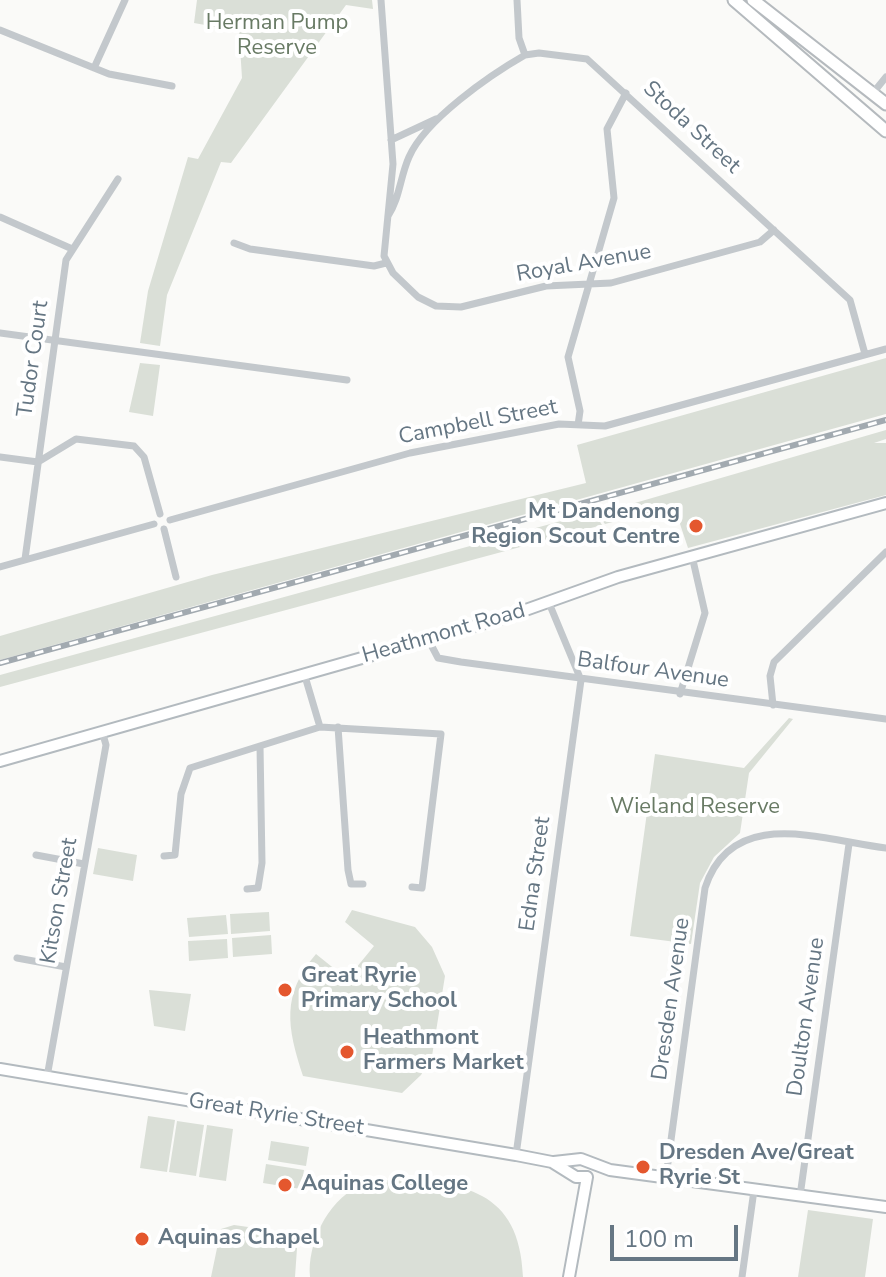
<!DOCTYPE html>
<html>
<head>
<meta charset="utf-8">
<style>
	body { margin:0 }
	#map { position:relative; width:886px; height:1277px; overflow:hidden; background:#fafaf8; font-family:"Nunito Sans",sans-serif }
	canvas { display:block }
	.scale { position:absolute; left:610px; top:1225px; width:128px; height:36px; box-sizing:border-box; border:4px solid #657683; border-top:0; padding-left:10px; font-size:24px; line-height:28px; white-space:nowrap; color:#657683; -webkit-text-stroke:6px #fff; paint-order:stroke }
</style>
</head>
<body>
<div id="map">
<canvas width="886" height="1277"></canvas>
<div class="scale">100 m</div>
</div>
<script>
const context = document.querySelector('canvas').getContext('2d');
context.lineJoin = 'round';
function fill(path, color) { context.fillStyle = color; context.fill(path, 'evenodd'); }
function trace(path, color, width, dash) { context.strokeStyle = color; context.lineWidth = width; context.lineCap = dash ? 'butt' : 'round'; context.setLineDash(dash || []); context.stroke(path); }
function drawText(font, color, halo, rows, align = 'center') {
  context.font = font + ' "Nunito Sans",sans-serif'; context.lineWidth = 8; context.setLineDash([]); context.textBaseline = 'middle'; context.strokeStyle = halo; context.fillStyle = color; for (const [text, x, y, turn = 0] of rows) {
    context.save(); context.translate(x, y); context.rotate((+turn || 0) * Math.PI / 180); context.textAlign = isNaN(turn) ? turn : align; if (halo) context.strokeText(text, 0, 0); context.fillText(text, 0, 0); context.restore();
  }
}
fill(new Path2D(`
	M 197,0 L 372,0 L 373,9 L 346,5 L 231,163 L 221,162 L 167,295 L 160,346 L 140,343 L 148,291 L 188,157 L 198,159 L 242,78 L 239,31 L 194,23 Z
	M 886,358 L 886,414 L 0,660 L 0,636 L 212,575 L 586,483 L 577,445 Z
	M 140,363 L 160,365 L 153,416 L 129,412 Z
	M 886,430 L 886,439 L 874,443 L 886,443 L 886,495 L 688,548 L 674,506 L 605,524 L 597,514 Z
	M 594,512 L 602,525 L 0,687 L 0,675 Z
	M 789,718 L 793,719 L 749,773 L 740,833 L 714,857 L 700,883 L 691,944 L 630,936 L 655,754 L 744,768 Z
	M 98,848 L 137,855 L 133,881 L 93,874 Z
	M 352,910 L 415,927 L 432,947 L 445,976 L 432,1056 L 421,1075 L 402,1093 L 303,1076 C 287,1027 281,995 316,954 L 347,979 L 374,946 L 345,922 Z
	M 269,912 L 270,931 L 231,934 L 230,914 Z
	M 226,915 L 228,934 L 189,937 L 187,918 Z
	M 271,935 L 272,954 L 233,957 L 232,938 Z
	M 227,939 L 228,958 L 189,961 L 188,941 Z
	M 149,990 L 191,994 L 185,1031 L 154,1026 Z
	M 148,1116 L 175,1120 L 167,1172 L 140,1168 Z
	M 177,1121 L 204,1125 L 196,1176 L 169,1172 Z
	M 207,1125 L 233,1129 L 226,1181 L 199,1177 Z
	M 271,1141 L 309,1147 L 306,1166 L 268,1160 Z
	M 266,1164 L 304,1170 L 301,1189 L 263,1183 Z
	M 389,1180 C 463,1181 520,1190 523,1277 L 310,1277 C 307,1245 327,1201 358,1187 C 368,1183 379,1182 389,1180 Z
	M 808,1210 L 873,1219 L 865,1277 L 798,1277 Z
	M 234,1225 L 298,1234 L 295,1277 L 211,1277 L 221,1229 Z`), '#dadfd7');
const secondary = new Path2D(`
	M 0,761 L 506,617 L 618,577 L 886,503
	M 0,1069 L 516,1155 L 552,1162 L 576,1177 L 587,1177
	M 554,1162 L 581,1159 L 610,1170 L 886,1207
	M 569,1277 L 587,1177`);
const primary = new Path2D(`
	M 734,0 L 886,131
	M 753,0 L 886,104`);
trace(secondary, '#b3babf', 14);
trace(primary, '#b5babe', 15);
trace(new Path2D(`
	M 381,0 L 393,164 L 384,256 L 393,273 L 418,297 L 436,306 L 461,307 L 546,286 L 611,283 L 760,242 L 774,230
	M 517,0 L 519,38 L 525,55
	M 0,30 L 109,74 L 172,86
	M 94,68 L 125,0
	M 873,93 L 886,77
	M 391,140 L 436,119
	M 388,216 C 400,198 400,177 409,157 C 425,120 490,75 525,55 L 539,53 L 587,59 L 850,300 L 865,354
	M 0,217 L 70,248
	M 234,243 L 250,249 L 374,266 L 386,263
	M 0,333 L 347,380
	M 578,425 L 580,411 L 568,357 L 614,198 L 607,129 L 626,93
	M 0,457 L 38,462 L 76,439 L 134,446 L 144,457 L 160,514
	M 170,520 L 410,453 L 559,424 L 605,426 L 886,349
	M 164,529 L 176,577
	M 25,559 L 66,260 L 118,179
	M 0,567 L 154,524
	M 428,639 L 438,658 L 461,662 L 886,719
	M 680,694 L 705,613 L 692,556
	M 773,705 L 770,676 L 774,662 L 886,552
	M 320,727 L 441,734 L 422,888 L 412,887
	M 338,727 L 348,870 L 351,884 L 363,884
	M 36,855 L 84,864
	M 164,856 L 175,855 L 181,794 L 190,768 L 320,727 L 304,673
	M 247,889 L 258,888 L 262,863 L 260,746
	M 17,958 L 66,967
	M 47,1077 L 106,745 L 102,731
	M 516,1155 L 581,680 L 549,603
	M 666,1177 L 705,888 C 732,805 822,840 886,848
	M 800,1196 L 849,844
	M 742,1277 L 754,1190`), '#c3c8cc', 7);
trace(secondary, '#fff', 10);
trace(primary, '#fff', 11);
const rail = new Path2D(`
	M 0,663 L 886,420`);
trace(rail, '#a2aab0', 6);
trace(rail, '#fff', 3, [9]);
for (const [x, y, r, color] of [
	[696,526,8,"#e4572e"],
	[285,990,8,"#e4572e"],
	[347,1052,8,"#e4572e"],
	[643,1167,8,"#e4572e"],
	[285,1185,8,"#e4572e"],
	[142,1239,8,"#e4572e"]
]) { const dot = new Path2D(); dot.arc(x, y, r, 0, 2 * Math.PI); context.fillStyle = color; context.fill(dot); trace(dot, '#fff', 3); }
drawText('22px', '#687a64', '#fff', [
	["Herman Pump",277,24],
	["Reserve",277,49],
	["Wieland Reserve",695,808]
]);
drawText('22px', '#657683', '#fff', [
	["Stoda Street",691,128,43],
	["Royal Avenue",584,264,-10],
	["Tudor Court",34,359,-82],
	["Campbell Street",478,423,-11],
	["Heathmont Road",444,634,-16],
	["Balfour Avenue",653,671,8],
	["Edna Street",536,874,-82],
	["Kitson Street",60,901,-80],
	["Dresden Avenue",672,999,-82],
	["Doulton Avenue",807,1017,-82],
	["Great Ryrie Street",276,1115,9]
]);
drawText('bold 22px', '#657683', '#fff', [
	["Mt Dandenong",680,513,"right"],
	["Region Scout Centre",680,538,"right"],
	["Great Ryrie",301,977],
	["Primary School",301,1002],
	["Heathmont",363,1039],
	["Farmers Market",363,1064],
	["Dresden Ave/Great",659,1154],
	["Ryrie St",659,1179],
	["Aquinas College",301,1185],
	["Aquinas Chapel",158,1239]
], 'left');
</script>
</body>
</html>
